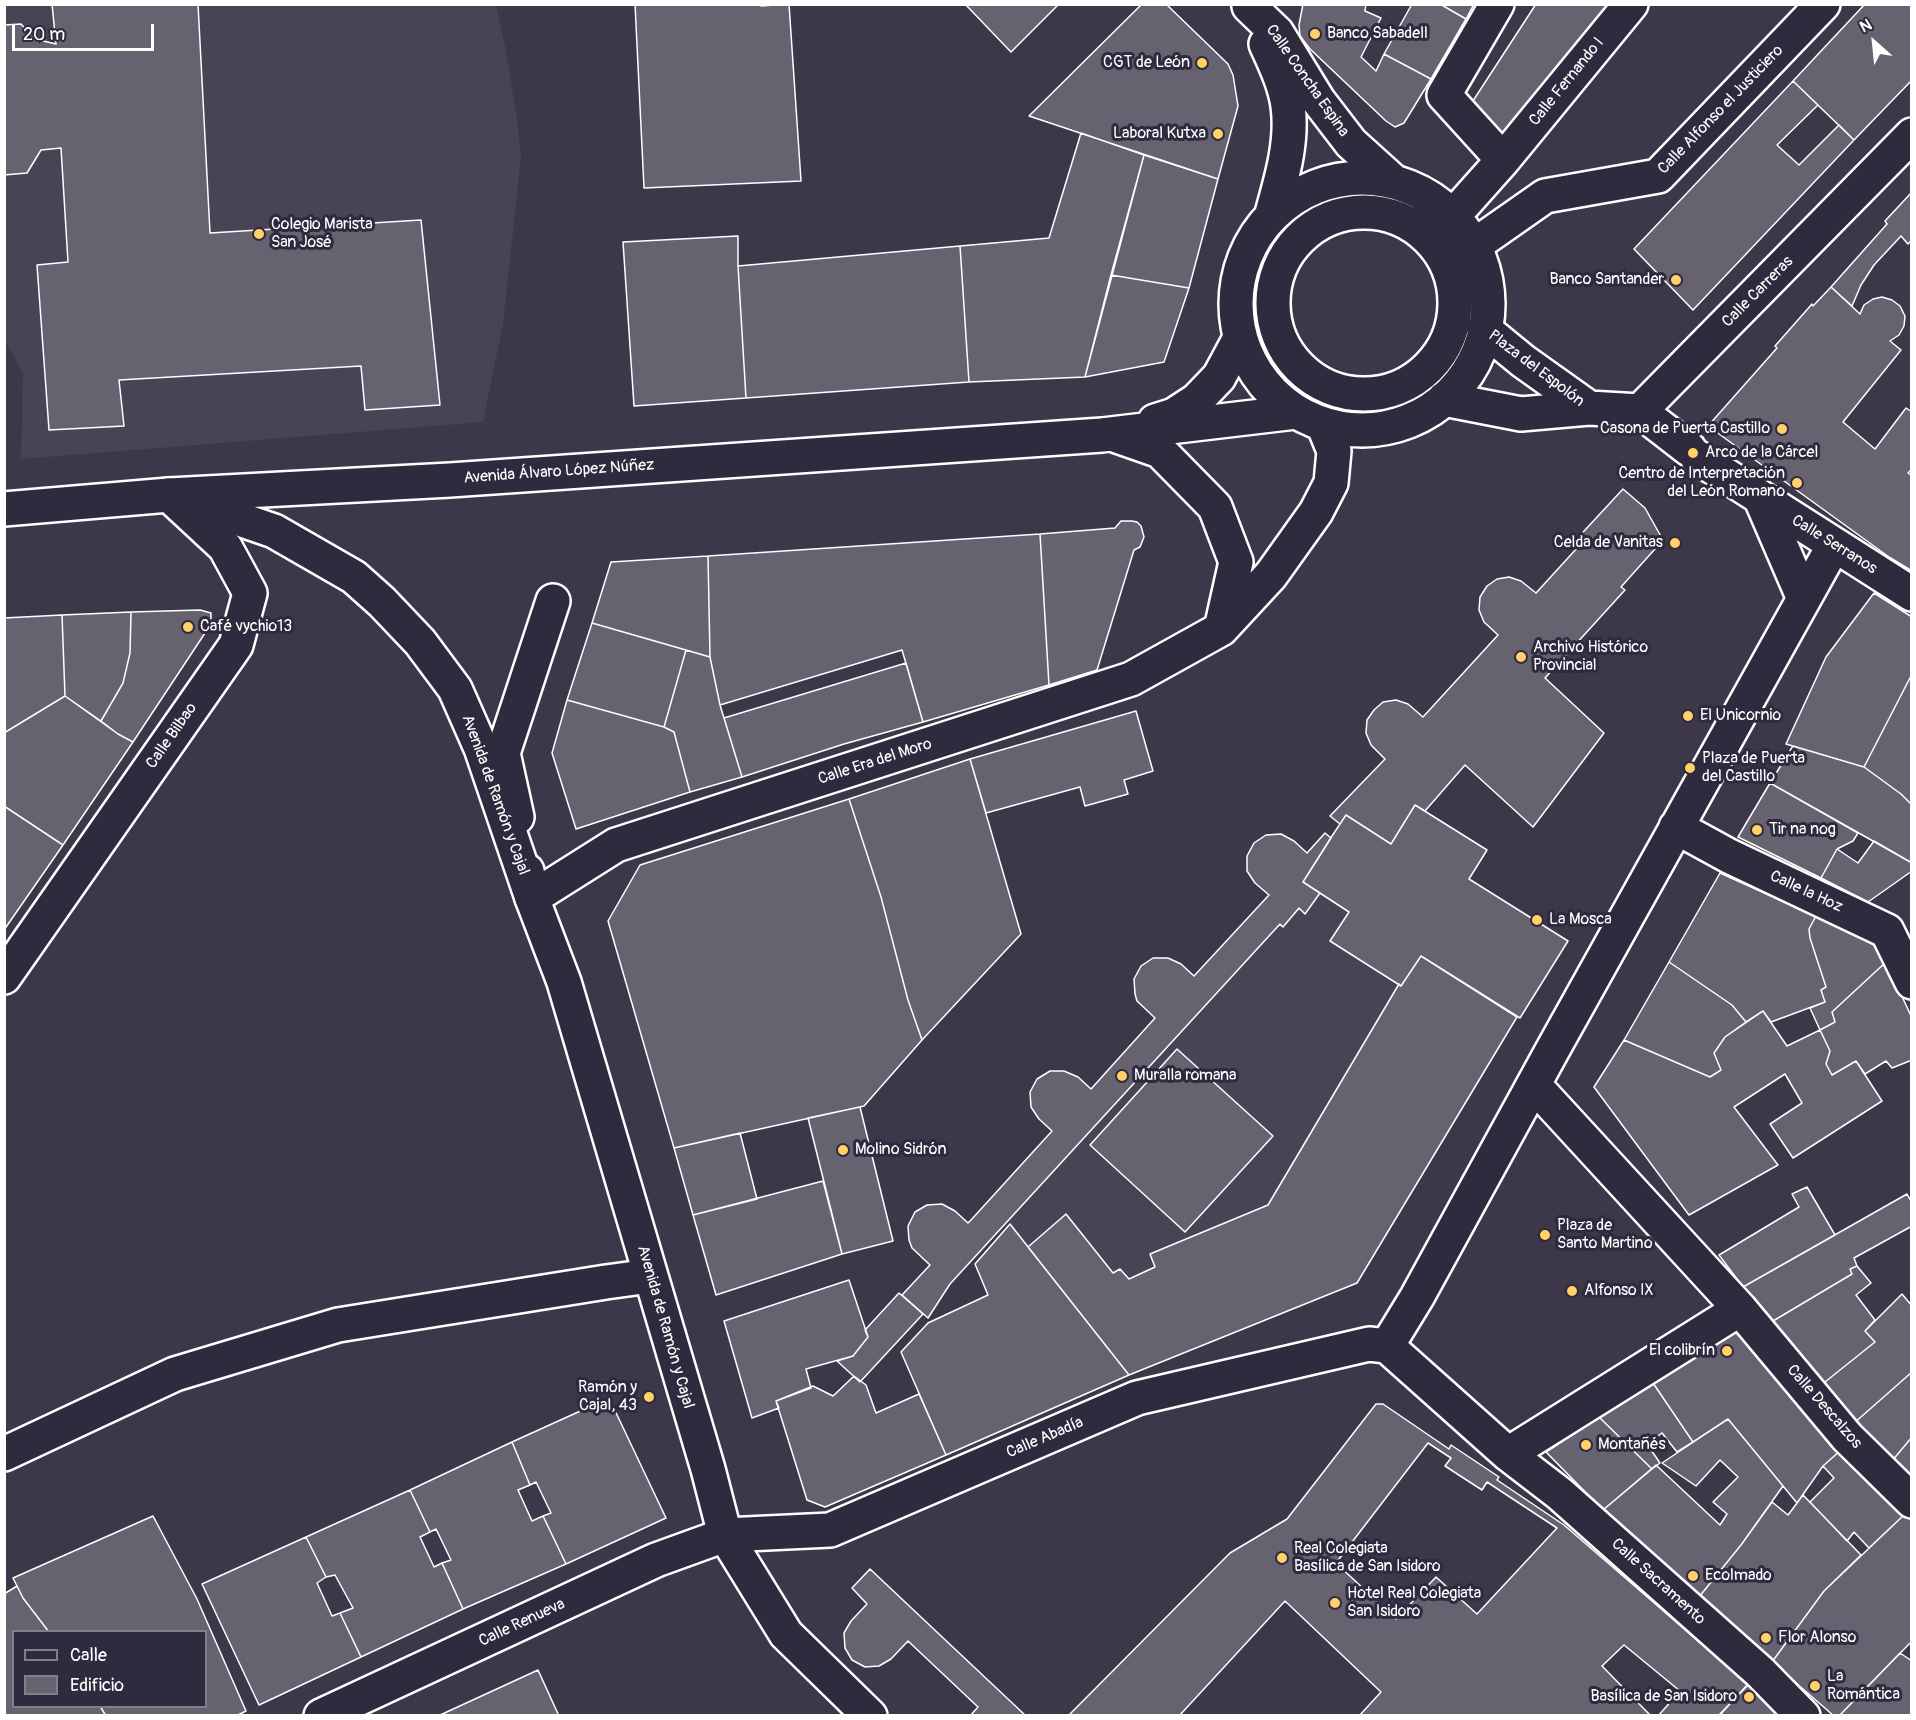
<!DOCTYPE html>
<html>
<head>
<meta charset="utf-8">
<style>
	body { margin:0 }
	#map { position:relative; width:1916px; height:1720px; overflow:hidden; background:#3c3749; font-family:Pangolin,sans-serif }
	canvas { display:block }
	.frame { position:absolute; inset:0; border:6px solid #fff; pointer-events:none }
	.legend { position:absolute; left:12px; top:1630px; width:195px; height:78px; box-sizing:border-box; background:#2f2a3d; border:2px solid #827f8b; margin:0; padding:8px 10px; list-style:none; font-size:18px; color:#fff }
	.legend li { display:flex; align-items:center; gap:12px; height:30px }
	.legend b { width:30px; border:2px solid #827f8b }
	.north { position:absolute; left:1844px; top:12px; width:60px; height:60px; -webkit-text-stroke:4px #2f2a3d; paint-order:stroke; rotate:333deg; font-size:16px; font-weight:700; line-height:24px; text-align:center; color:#fff }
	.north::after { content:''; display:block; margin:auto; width:21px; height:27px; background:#fff; clip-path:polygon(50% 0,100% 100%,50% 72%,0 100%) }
	.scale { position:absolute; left:12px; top:24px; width:142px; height:27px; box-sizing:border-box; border:3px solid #fff; border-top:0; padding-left:8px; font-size:18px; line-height:21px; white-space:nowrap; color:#fff; -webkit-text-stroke:4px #2f2a3d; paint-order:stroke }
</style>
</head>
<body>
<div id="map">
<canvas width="1916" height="1720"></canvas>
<div class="frame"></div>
<ul class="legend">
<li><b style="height:8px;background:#2f2a3d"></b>Calle</li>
<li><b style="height:16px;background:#666270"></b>Edificio</li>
</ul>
<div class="north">N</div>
<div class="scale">20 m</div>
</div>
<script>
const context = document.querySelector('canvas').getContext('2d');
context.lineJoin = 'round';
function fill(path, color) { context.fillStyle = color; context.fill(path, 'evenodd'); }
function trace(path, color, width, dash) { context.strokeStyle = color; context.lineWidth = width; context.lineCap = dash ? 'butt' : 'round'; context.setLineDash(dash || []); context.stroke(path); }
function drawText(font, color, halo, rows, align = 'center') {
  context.font = font + ' Pangolin,sans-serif'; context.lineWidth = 6; context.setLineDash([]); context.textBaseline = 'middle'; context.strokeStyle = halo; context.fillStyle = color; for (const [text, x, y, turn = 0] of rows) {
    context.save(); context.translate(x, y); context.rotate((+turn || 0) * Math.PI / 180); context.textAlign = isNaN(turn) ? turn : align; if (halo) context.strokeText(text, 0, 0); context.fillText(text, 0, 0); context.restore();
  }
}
fill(new Path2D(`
	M 4,5 L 496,5 L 505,46 L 517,118 L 521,157 L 503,324 L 483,422 L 21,459 L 23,373 L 4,339 Z
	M 1320,893 L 1349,912 L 1330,941 L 1421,956 L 1517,1017 L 1357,1283 L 1129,1375 L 1008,1221 L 1280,924 L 1283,927 L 1299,908 L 1305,913 Z`), '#494455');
const building = new Path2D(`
	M 52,4 L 198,4 L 210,233 L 421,220 L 440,405 L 365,410 L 361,366 L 119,380 L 124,426 L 49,430 L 37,265 L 68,262 L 61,148 L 41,150 L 27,173 L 4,175 L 4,25 L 21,24 L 35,39 L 56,44 Z
	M 635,4 L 761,4 L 761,6 L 789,4 L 801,181 L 644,188 Z
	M 965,4 L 1059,4 L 1011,52 Z
	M 1142,4 L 1166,4 L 1228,64 L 1233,75 L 1238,106 L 1218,179 L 1029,116 Z
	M 1303,4 L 1366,4 L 1365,11 L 1381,18 L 1361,57 L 1376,71 L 1384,54 L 1431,79 L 1404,123 L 1395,127 L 1386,121 L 1310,49 L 1300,36 L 1299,25 Z
	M 1412,4 L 1440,4 L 1466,19 L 1431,79 L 1384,54 Z
	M 1440,4 L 1474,4 L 1466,19 Z
	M 1536,4 L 1612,4 L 1501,137 L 1469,107 Z
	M 1865,4 L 1912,4 L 1912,80 L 1854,140 L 1793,81 Z
	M 1793,81 L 1818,105 L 1777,145 L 1799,165 L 1839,125 L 1854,140 L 1693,310 L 1634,249 Z
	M 1081,133 L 1144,155 L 1085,377 L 969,382 L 960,246 L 1049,238 Z
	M 1144,155 L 1218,179 L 1189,288 L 1111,275 Z
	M 1912,192 L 1912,240 L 1908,244 L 1901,236 L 1874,265 L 1861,285 L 1852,306 L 1831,287 L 1887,224 L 1885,221 Z
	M 738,236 L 738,266 L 746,398 L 634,406 L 623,242 Z
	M 960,246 L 969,382 L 746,398 L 738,266 Z
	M 1111,275 L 1189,288 L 1164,362 L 1085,377 Z
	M 1831,287 L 1860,314 L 1864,305 L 1873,299 L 1882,297 L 1892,300 L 1900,306 L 1905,316 L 1904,326 L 1899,335 L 1890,341 L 1901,350 L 1843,422 L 1875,449 L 1906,408 L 1912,412 L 1912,469 L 1908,473 L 1912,476 L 1912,571 L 1889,557 L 1708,426 L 1777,348 L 1775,346 L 1812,304 L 1813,306 Z
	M 1623,489 L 1645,508 L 1663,540 L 1621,587 L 1625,590 L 1545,678 L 1604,733 L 1533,827 L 1465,765 L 1425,811 L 1415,805 L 1391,844 L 1346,815 L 1340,824 L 1330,816 L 1385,759 L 1371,745 L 1366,733 L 1367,720 L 1374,710 L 1383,702 L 1396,700 L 1408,704 L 1423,717 L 1498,635 L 1484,622 L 1479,610 L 1480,597 L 1487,586 L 1497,579 L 1509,577 L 1521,581 L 1536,593 L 1578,547 L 1573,543 Z
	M 1121,521 L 1132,521 L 1137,522 L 1141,526 L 1144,537 L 1140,547 L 1134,550 L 1097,670 L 1049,685 L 1040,534 L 1115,528 Z
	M 1040,534 L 1049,685 L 923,722 L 902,650 L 720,705 L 710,657 L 708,556 Z
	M 708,556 L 710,657 L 592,623 L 611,562 Z
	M 1874,593 L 1912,617 L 1912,674 L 1864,767 L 1786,744 L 1826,657 Z
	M 200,610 L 211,613 L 211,624 L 133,742 L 118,734 L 101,721 L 123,683 L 130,653 L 131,612 Z
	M 131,612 L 130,653 L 123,683 L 101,721 L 65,696 L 62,615 Z
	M 62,615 L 65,696 L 4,733 L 4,618 Z
	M 592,623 L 686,650 L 664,727 L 567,700 Z
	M 686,650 L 710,657 L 720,705 L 742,777 L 690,792 L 674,732 L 664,727 Z
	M 906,663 L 923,722 L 844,744 L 742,777 L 724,718 Z
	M 1912,674 L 1912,805 L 1901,794 L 1864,767 Z
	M 65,696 L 118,734 L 133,742 L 63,845 L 4,806 L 4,733 Z
	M 567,700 L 664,727 L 674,732 L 690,792 L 576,829 L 552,753 Z
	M 1136,711 L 1153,771 L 1124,780 L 1128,794 L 1085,806 L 1080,787 L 986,813 L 970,759 Z
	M 1793,746 L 1864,767 L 1901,794 L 1912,805 L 1912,863 L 1770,783 Z
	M 970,759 L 1021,934 L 922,1040 L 908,1000 L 881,897 L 849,799 Z
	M 1770,783 L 1858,833 L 1853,841 L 1837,849 L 1821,878 L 1738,837 Z
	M 849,799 L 881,897 L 908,1000 L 922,1040 L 864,1106 L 674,1148 L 608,921 L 640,865 Z
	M 1415,805 L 1487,850 L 1469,879 L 1568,941 L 1520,1018 L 1421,956 L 1401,986 L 1330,941 L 1349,912 L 1303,882 L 1332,836 L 1346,815 L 1391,844 Z
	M 4,806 L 63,845 L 4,930 Z
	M 1325,833 L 1331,838 L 1303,882 L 1320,893 L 1305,914 L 1299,908 L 1283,927 L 1280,924 L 950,1284 L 928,1318 L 902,1295 L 930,1265 L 912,1248 L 909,1240 L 908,1226 L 915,1212 L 927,1205 L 942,1204 L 955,1211 L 968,1223 L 971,1220 L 1052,1131 L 1039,1119 L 1031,1107 L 1030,1092 L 1037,1079 L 1050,1071 L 1064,1071 L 1078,1077 L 1091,1089 L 1155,1018 L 1137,1001 L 1135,994 L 1134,979 L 1141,966 L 1153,958 L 1168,958 L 1181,964 L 1194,976 L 1269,895 L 1255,883 L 1247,871 L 1247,856 L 1254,843 L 1266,835 L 1281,834 L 1294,841 L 1307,853 Z
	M 1874,841 L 1912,863 L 1912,871 L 1868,902 L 1821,878 L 1837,849 L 1858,863 Z
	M 1720,873 L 1816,916 L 1809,929 L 1810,938 L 1826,987 L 1821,990 L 1825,1002 L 1771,1022 L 1763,1011 L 1746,1022 L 1732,1005 L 1669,962 Z
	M 1816,916 L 1873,943 L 1886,962 L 1832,1012 L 1835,1022 L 1820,1030 L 1810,1008 L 1825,1002 L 1821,990 L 1826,987 L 1810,938 L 1809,929 Z
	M 1421,956 L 1517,1017 L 1357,1283 L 1129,1375 L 1028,1247 L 1066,1214 L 1113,1273 L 1120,1269 L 1129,1279 L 1155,1267 L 1150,1254 L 1268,1205 L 1399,984 L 1401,986 Z
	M 1669,962 L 1732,1005 L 1746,1022 L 1725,1037 L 1714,1053 L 1721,1070 L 1710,1077 L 1624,1040 Z
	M 1886,962 L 1912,1018 L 1912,1060 L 1892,1068 L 1886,1061 L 1865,1074 L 1856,1061 L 1832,1075 L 1826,1064 L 1830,1051 L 1820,1030 L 1835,1022 L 1832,1012 Z
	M 1763,1011 L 1787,1046 L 1820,1030 L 1830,1051 L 1826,1064 L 1832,1075 L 1856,1061 L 1882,1101 L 1793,1158 L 1770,1124 L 1802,1103 L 1785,1074 L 1734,1107 L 1778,1165 L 1689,1215 L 1594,1087 L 1624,1040 L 1710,1077 L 1721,1070 L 1714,1053 L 1725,1037 Z
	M 1177,1049 L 1273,1136 L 1185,1232 L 1090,1145 Z
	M 860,1107 L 893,1241 L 842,1254 L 808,1118 Z
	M 740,1133 L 757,1199 L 693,1215 L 674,1148 Z
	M 823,1181 L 842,1254 L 716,1295 L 693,1215 Z
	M 1807,1187 L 1835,1235 L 1743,1287 L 1719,1255 L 1799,1207 L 1792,1194 Z
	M 1907,1194 L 1912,1203 L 1912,1226 L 1854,1258 L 1857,1266 L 1850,1269 L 1852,1274 L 1768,1324 L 1743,1287 Z
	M 1010,1224 L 1129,1375 L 946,1455 L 901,1352 L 928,1323 L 988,1295 L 975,1264 Z
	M 1857,1266 L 1871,1283 L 1856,1295 L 1875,1320 L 1865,1331 L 1875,1342 L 1820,1386 L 1768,1324 L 1852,1274 L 1850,1269 Z
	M 849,1280 L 868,1337 L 853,1356 L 806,1369 L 811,1388 L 776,1401 L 779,1408 L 752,1418 L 724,1321 Z
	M 899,1293 L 923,1314 L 860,1382 L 837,1361 L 853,1356 L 868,1337 L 865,1330 Z
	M 1902,1294 L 1912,1306 L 1912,1372 L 1853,1424 L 1820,1386 L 1875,1342 L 1865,1331 Z
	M 1738,1328 L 1841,1450 L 1823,1466 L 1797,1503 L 1728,1419 L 1693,1442 L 1653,1383 Z
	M 1912,1372 L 1912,1437 L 1892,1461 L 1853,1424 Z
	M 854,1376 L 866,1385 L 876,1413 L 919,1394 L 946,1455 L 825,1507 L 807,1500 L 776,1401 L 813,1386 L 833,1396 Z
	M 1653,1383 L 1693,1442 L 1677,1452 L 1662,1433 L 1647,1444 L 1660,1463 L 1652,1469 L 1599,1417 Z
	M 609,1398 L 666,1518 L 566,1564 L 543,1516 L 551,1513 L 536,1482 L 530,1485 L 512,1442 Z
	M 1376,1404 L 1383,1404 L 1449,1449 L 1451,1445 L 1499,1477 L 1497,1480 L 1564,1525 L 1748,1684 L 1719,1716 L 1658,1716 L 1680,1691 L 1624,1645 L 1602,1666 L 1651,1716 L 1359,1716 L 1381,1692 L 1285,1601 L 1179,1716 L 1068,1716 L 1230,1553 L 1287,1519 ZM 1428,1443 L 1451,1458 L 1445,1466 L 1482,1490 L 1487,1482 L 1557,1528 L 1477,1614 L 1436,1577 L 1396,1619 L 1336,1563 Z
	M 1599,1417 L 1652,1469 L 1603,1510 L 1546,1452 Z
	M 1728,1419 L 1783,1486 L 1741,1545 L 1699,1597 L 1603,1510 L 1656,1465 L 1720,1525 L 1727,1514 L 1713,1502 L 1738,1477 L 1720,1460 L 1696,1486 L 1662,1463 Z
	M 1912,1437 L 1912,1480 L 1892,1461 Z
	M 512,1442 L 530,1485 L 518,1490 L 532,1521 L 543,1516 L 566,1564 L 463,1609 L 442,1563 L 451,1560 L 436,1529 L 430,1532 L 410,1490 Z
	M 1841,1450 L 1905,1514 L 1869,1548 L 1854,1532 L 1847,1541 L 1810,1502 L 1834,1478 L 1823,1466 Z
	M 410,1490 L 430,1532 L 420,1537 L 434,1567 L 442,1563 L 463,1609 L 361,1657 L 340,1613 L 353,1608 L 335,1575 L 326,1577 L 306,1537 Z
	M 1803,1495 L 1861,1555 L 1824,1591 L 1772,1662 L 1699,1597 L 1741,1545 L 1772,1502 L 1788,1515 Z
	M 1905,1514 L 1912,1521 L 1912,1641 L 1839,1716 L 1834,1716 L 1772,1662 L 1824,1591 Z
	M 153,1516 L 197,1599 L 246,1711 L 236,1716 L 106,1716 L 100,1706 L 206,1706 L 206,1632 L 49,1632 L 23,1598 L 13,1578 Z
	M 306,1537 L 326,1577 L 317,1583 L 332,1616 L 340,1613 L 361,1657 L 259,1705 L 202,1584 Z
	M 870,1569 L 1026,1716 L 970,1716 L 978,1707 L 908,1641 L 891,1659 L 879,1666 L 865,1667 L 852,1660 L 845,1648 L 844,1633 L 851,1621 L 867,1604 L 852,1588 Z
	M 17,1586 L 23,1598 L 49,1632 L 14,1632 L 14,1706 L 100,1706 L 106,1716 L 4,1716 L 4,1594 Z
	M 1900,1653 L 1912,1661 L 1912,1716 L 1839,1716 Z
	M 538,1670 L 559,1716 L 438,1716 Z
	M 1750,1683 L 1754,1688 L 1753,1689 L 1780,1716 L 1718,1716 Z`);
fill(building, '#666270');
trace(building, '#fff', 1.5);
const minor = new Path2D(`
	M 1250,4 L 1249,6 L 1277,33 L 1318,100 L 1351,143 L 1393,181
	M 1497,4 L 1444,95 L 1503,160
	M 1266,44 C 1275,64 1285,84 1288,106 C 1293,143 1281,181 1271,217
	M1236 304a126 126 0 1 1 252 0a126 126 0 1 1-252 0Z
	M1273 303a91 91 0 1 1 182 0a91 91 0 1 1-182 0Z
	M 1454,215 L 1503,160 L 1631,4
	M 1475,245 L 1545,196 L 1658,176 L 1823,4
	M 1484,329 L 1523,361 L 1589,408
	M 1444,399 L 1521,414 L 1589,408 L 1640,411 L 1912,135
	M 1640,411 L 1689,449
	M 1155,421 L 1174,415 L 1197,400 L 1219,377 L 1240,338
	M 1117,436 L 1160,451 L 1215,507 L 1236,562 L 1221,629
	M 1697,457 L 1912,594
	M 169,495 L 450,480 L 1102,435 L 1296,412
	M 1760,497 L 1804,599
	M 517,817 L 503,753 L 553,601
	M 1676,827 L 1729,856 L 1887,931 L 1912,982
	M 527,871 L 532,898 L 616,845 L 1131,679 L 1221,629 L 1271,575 L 1316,512 L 1331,483 L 1334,451 L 1323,424
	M 4,977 L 236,645 L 250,593 L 225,547 L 169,495
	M 1534,1085 L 1740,1309 L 1847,1437 L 1912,1501
	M 1387,1346 L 1417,1297 L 1553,1049 L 1834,545
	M 4,1454 L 175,1374 L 338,1325 L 606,1282 L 650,1276
	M 1508,1454 L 1740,1309
	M 321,1716 L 656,1560 L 725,1535 L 830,1530 L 1137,1398 L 1369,1344 L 1387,1346 L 1508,1454 L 1560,1494 L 1760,1672 L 1803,1716`);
const major = new Path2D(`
	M 4,509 L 169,495 L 274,531 L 354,577 L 382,602 L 420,642 L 455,689 L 481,748 L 532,898 L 564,982 L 708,1469 L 725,1535 L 786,1634 L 870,1716`);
trace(minor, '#fff', 38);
trace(major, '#fff', 38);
trace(minor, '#2f2a3d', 33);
trace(major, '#2f2a3d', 33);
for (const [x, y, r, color] of [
	[1315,34,6,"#ffd166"],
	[1202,63,6,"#ffd166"],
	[1218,134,6,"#ffd166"],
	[259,234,6,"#ffd166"],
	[1676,280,6,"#ffd166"],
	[1782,429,6,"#ffd166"],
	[1693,453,6,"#ffd166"],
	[1797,483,6,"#ffd166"],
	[1675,543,6,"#ffd166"],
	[188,627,6,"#ffd166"],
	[1521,657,6,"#ffd166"],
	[1688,716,6,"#ffd166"],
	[1690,768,6,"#ffd166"],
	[1757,830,6,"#ffd166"],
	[1537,920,6,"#ffd166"],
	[1122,1076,6,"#ffd166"],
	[843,1150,6,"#ffd166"],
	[1545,1235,6,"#ffd166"],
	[1572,1291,6,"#ffd166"],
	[1727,1351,6,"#ffd166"],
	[649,1397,6,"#ffd166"],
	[1586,1445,6,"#ffd166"],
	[1282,1558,6,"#ffd166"],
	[1693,1576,6,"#ffd166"],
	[1335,1603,6,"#ffd166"],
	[1766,1638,6,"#ffd166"],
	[1815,1686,6,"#ffd166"],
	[1749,1697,6,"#ffd166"]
]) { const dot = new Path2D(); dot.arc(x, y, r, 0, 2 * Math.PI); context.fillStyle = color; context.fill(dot); trace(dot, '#2f2a3d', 2); }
drawText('16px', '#fff', '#2f2a3d', [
	["Banco Sabadell",1327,34],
	["CGT de León",1190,63,"right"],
	["Laboral Kutxa",1206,134,"right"],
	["Colegio Marista",271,225],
	["San José",271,243],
	["Banco Santander",1664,280,"right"],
	["Casona de Puerta Castillo",1770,429,"right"],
	["Arco de la Cárcel",1705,453],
	["Centro de Interpretación",1785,474,"right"],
	["del León Romano",1785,492,"right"],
	["Celda de Vanitas",1663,543,"right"],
	["Café vychio13",200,627],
	["Archivo Histórico",1533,648],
	["Provincial",1533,666],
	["El Unicornio",1700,716],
	["Plaza de Puerta",1702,759],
	["del Castillo",1702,777],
	["Tir na nog",1769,830],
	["La Mosca",1549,920],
	["Muralla romana",1134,1076],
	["Molino Sidrón",855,1150],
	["Plaza de",1557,1226],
	["Santo Martino",1557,1244],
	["Alfonso IX",1584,1291],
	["El colibrín",1715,1351,"right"],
	["Ramón y",637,1388,"right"],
	["Cajal, 43",637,1406,"right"],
	["Montañés",1598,1445],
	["Real Colegiata",1294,1549],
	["Basílica de San Isidoro",1294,1567],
	["Ecolmado",1705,1576],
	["Hotel Real Colegiata",1347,1594],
	["San Isidoro",1347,1612],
	["Flor Alonso",1778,1638],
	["La",1827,1677],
	["Romántica",1827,1695],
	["Basílica de San Isidoro",1737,1697,"right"]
], 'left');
drawText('16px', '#fff', '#2f2a3d', [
	["Calle Concha Espina",1307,81,55],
	["Calle Fernando I",1567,82,-51],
	["Calle Alfonso el Justiciero",1721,110,-46],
	["Calle Carreras",1758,292,-45],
	["Plaza del Espolón",1536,369,37],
	["Avenida Álvaro López Núñez",559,472,-4],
	["Calle Serranos",1834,545,32],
	["Calle Bilbao",172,736,-55],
	["Calle Era del Moro",875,762,-18],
	["Avenida de Ramón y Cajal",495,795,70],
	["Calle la Hoz",1806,892,25],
	["Avenida de Ramón y Cajal",665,1327,74],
	["Calle Descalzos",1824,1407,49],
	["Calle Abadía",1045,1438,-23],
	["Calle Sacramento",1658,1582,42],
	["Calle Renueva",522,1623,-25]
]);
</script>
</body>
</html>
